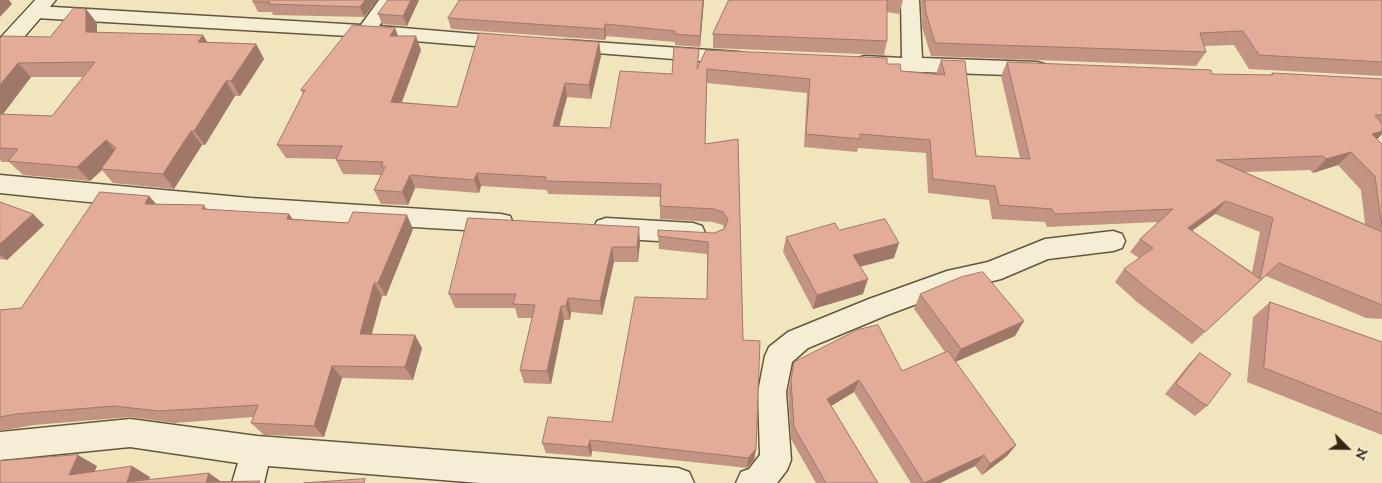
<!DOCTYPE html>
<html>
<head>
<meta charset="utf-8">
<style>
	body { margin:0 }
	#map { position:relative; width:1382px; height:483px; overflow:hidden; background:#f1e5bd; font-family:"IM FELL DW Pica",serif }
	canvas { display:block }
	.north { position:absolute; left:1322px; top:423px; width:50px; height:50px; -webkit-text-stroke:4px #f6eed4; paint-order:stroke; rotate:113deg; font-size:14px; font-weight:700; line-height:20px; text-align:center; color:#342717 }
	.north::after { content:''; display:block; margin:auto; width:18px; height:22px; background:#342717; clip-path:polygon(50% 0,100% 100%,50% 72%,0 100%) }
</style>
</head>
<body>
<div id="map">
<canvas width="1382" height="483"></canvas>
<div class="north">N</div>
</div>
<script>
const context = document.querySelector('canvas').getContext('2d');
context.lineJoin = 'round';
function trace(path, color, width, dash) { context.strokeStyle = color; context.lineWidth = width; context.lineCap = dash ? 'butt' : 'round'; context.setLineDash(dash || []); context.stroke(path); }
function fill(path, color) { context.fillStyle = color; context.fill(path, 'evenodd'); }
const minor = new Path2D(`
	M 379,0 L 397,0 L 379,26 L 511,37 L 518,39 L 521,43 L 518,47 L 511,49 L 366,37 L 36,18 L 29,16 L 26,12 L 29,8 L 36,6 L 361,25 Z
	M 901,0 L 919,0 L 922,58 L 1037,62 L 1044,64 L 1047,69 L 1044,74 L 1037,76 L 865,70 L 858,68 L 855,63 L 858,58 L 865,56 L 902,58 Z
	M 565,40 L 738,52 L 745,53 L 748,58 L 745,63 L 738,64 L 558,50 L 555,46 L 558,42 Z
	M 0,175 L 250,198 L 501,214 L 510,216 L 513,223 L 510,230 L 501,232 C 334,223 167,211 0,193 Z
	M 606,218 L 693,223 L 702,226 L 705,233 L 702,240 L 693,243 L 606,238 L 597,235 L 594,228 L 597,221 Z
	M 1113,231 L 1122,234 L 1125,241 L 1122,248 L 1113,251 L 1048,259 L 1001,279 L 949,292 L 887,315 L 808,348 L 792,362 L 786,392 L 791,460 L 787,470 L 777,483 L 736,483 L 741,472 L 749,469 L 760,455 L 758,392 L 765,356 L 769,347 L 788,332 L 869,299 L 947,271 L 988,262 L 1045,239 Z
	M 130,419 L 257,436 L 678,468 L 689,472 L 694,483 L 480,483 L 268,466 L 264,483 L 232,483 L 238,463 L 130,447 L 0,460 L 0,432 Z`);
const secondary = new Path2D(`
	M 35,0 L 56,0 L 8,56 L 0,58 L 0,38 Z`);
trace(minor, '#635640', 3);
trace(secondary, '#342717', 2);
fill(minor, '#f6eed4');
fill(secondary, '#f6eed4');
fill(new Path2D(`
	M 254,0 L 377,0 L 364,17 L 273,15 L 272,12 L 258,12 L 253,2 Z
	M 419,0 L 407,26 L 382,24 L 378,14 Z
	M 457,0 L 704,0 L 700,47 L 675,45 L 675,42 L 606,36 L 605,40 L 451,29 L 448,18 L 459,1 Z
	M 729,0 L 903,0 L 899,14 L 887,12 L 887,41 L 884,55 L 713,48 L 713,34 Z
	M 921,0 L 1382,0 L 1382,76 L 1249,69 L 1234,45 L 1204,46 L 1206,52 L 1196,66 L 931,56 L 922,27 Z
	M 86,9 L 97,23 L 97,32 L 203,35 L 207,42 L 256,44 L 264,59 L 240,96 L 235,96 L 205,145 L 202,145 L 174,189 L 113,183 L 102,170 L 90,181 L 23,175 L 9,162 L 2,162 L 0,160 L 0,39 L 50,37 ZM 31,77 L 83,77 L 52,116 L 3,114 Z
	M 395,28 L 398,36 L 421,50 L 402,102 L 457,107 L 599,42 L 601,56 L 591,99 L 567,97 L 559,126 L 610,128 L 672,74 L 698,66 L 887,64 L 901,71 L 936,74 L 941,60 L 976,156 L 1020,158 L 1001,76 L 1007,62 L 1212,74 L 1270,75 L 1272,73 L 1382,79 L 1382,134 L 1377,139 L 1382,144 L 1382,319 L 1366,318 L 1266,276 L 1192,344 L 1137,302 L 1115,282 L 1124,269 L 1139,258 L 1130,252 L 1140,239 L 1158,222 L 1047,227 L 1045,222 L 992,219 L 989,200 L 928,193 L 926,153 L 858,148 L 857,152 L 804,147 L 807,93 L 707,83 L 705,144 L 738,139 L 743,340 L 756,449 L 754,460 L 747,468 L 592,451 L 591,457 L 546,453 L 542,443 L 612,422 L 707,299 L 707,254 L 659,249 L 658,236 L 714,233 L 724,229 L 723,225 L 713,222 L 660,219 L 660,197 L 548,194 L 547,190 L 481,186 L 479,193 L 415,188 L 408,205 L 381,204 L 374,190 L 382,175 L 343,174 L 336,160 L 336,159 L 286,158 L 277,145 L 303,94 L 301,90 ZM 1338,165 L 1361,190 L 1365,224 L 1245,172 L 1310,170 L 1313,173 ZM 1215,214 L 1260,232 L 1252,272 L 1191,231 Z
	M 149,196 L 156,204 L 204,205 L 207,209 L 293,220 L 413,229 L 386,296 L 382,296 L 372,334 L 422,348 L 413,380 L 342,378 L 324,437 L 264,435 L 251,423 L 254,417 L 174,423 L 130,417 L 34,425 L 0,431 L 0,310 L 21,308 Z
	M 0,202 L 33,214 L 44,225 L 7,260 L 0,259 Z
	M 468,218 L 640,242 L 638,262 L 614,262 L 602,315 L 571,312 L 570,320 L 564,320 L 551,384 L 524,383 L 520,370 L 532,318 L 518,318 L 515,308 L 455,308 L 449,294 Z
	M 839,230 L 894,258 L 860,267 L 863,294 L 813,309 L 783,252 L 786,237 Z
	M 920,294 L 1015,336 L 955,362 L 1016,445 L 1007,456 L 982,475 L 975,466 L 940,483 L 911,483 L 854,392 L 831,406 L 878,483 L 816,483 L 791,439 L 788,392 L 794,362 L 902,371 L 945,352 L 914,309 Z
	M 1270,302 L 1382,342 L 1382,435 L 1247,382 L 1253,317 Z
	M 1200,353 L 1207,406 L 1195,416 L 1165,394 L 1189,364 Z`), '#c39483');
fill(new Path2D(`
	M 0,0 L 9,0 L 12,4 L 0,17 Z
	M 365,0 L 377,0 L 364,17 L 360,7 Z
	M 411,0 L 419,0 L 407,26 L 403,16 Z
	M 703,0 L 704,0 L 700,47 L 700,36 Z
	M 86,9 L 97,23 L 97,47 L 86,32 Z
	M 605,24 L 606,36 L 605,40 L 604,29 Z
	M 395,28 L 400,41 L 390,36 Z
	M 203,35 L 212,50 L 198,42 Z
	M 416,36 L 421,50 L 397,115 L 391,102 Z
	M 599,42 L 601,56 L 591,99 L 589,85 Z
	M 256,44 L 264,59 L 240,96 L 231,81 Z
	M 18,63 L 31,77 L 0,118 L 0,85 Z
	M 226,81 L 235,96 L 205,145 L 194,131 Z
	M 565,83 L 567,97 L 556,139 L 553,126 Z
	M 191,131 L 202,145 L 174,189 L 163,174 Z
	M 1382,131 L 1382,134 L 1373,144 L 1372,134 Z
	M 106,140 L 118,154 L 101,169 L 102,170 L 90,181 L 77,167 Z
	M 1351,152 L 1338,165 L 1313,173 L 1326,159 Z
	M 477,173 L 481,186 L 479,193 L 474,180 Z
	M 410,175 L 415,188 L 408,205 L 402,192 Z
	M 149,196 L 161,210 L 145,204 Z
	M 1226,201 L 1215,214 L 1177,242 L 1188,228 Z
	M 33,214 L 44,225 L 7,260 L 0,255 L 0,244 Z
	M 289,214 L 299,228 L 287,219 Z
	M 407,215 L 413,229 L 386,296 L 378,283 Z
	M 639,227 L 640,242 L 638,262 L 637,247 Z
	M 899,243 L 894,258 L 849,269 L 853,255 Z
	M 612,247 L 614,262 L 602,315 L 600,301 Z
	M 868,279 L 863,294 L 813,309 L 817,295 Z
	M 374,283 L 382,296 L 368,347 L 360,334 Z
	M 568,298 L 571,312 L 570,320 L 566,306 Z
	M 561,306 L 564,320 L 551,384 L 547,371 Z
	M 1024,321 L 1015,336 L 953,363 L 961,349 Z
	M 415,335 L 422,348 L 413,380 L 405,367 Z
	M 332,366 L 342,378 L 324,437 L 314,426 Z
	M 859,380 L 854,392 L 823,411 L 827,399 Z
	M 590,440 L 592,451 L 591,457 L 588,447 Z
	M 1016,445 L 1007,456 L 982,475 L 990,464 Z
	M 756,449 L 754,460 L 747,468 L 748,458 Z
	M 78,455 L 97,466 L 90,483 L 69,475 Z
	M 984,455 L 975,466 L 940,483 L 925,483 Z
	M 132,466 L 150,477 L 148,483 L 127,482 Z
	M 209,473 L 223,483 L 206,482 Z`), '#9f786a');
const building = new Path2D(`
	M 254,0 L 365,0 L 360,7 L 268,4 L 270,2 L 253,2 Z
	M 388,0 L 411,0 L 403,16 L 378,14 Z
	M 460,0 L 703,0 L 700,36 L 675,34 L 675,31 L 605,24 L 604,29 L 448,18 Z
	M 729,0 L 887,0 L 887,41 L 713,34 Z
	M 925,0 L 1382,0 L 1382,62 L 1259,55 L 1243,31 L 1200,33 L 1206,52 L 935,43 L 926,13 Z
	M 74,8 L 86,9 L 86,32 L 203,35 L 198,42 L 256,44 L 231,81 L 226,81 L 194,131 L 191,131 L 163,174 L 101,169 L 116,148 L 106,140 L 77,167 L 8,161 L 18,149 L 0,148 L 0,114 L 52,116 L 95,62 L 18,63 L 0,85 L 0,39 L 2,36 L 50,37 Z
	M 353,25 L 395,28 L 390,36 L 416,36 L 391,102 L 457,107 L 479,33 L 599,42 L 589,85 L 565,83 L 553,126 L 610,128 L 620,71 L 672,74 L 674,47 L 699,49 L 697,69 L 706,50 L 887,58 L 887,64 L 900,64 L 901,71 L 945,75 L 941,60 L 965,61 L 976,156 L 1030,159 L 1007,62 L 1211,70 L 1212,74 L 1273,75 L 1272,73 L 1382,79 L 1382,115 L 1375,115 L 1382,124 L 1382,131 L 1372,134 L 1382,144 L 1382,228 L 1375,176 L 1351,152 L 1326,159 L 1323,156 L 1216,160 L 1382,232 L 1382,305 L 1279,263 L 1205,332 L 1148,289 L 1124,269 L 1153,248 L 1140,239 L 1173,209 L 1055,214 L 1052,209 L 999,205 L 995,186 L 933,179 L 930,140 L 860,134 L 860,139 L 806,134 L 810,79 L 707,69 L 705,144 L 738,139 L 743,340 L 760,341 L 756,449 L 748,458 L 590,440 L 588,447 L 542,443 L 548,417 L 612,422 L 635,297 L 707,299 L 708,242 L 658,236 L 658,230 L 714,233 L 724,229 L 728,220 L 723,212 L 714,209 L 660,206 L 661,184 L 545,181 L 546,177 L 477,173 L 474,180 L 410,175 L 402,192 L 374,190 L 385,167 L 381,167 L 383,162 L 336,160 L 342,146 L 277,145 L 305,90 L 301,90 ZM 1226,201 L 1273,218 L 1260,279 L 1188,228 Z
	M 100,192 L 149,196 L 145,204 L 204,205 L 202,209 L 289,214 L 287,219 L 348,223 L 353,212 L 407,215 L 378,283 L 374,283 L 360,334 L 415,335 L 405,367 L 332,366 L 314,426 L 251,423 L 258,405 L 159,411 L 114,406 L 16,414 L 0,417 L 0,310 L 21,308 Z
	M 0,202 L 33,214 L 0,244 Z
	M 468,218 L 639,227 L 637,247 L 612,247 L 600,301 L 568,298 L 566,306 L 561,306 L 547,371 L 520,370 L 535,305 L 513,304 L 516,294 L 449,294 Z
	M 885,219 L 899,243 L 853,255 L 868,279 L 817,295 L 786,237 L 835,223 L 839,230 Z
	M 983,272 L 1024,321 L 961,349 L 920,294 L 961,277 Z
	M 1270,302 L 1382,342 L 1382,414 L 1264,368 Z
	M 878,325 L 902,371 L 948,351 L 1016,445 L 990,464 L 984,455 L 924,483 L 859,380 L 827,399 L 878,483 L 826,483 L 794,427 L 791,380 L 794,362 L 857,330 Z
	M 1200,353 L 1231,374 L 1207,406 L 1176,384 Z
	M 78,455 L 69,475 L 132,466 L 127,482 L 209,473 L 206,482 L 260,481 L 259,483 L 0,483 L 0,461 Z
	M 365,479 L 364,483 L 304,483 Z`);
fill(building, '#e3ac98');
trace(building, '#9f786a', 1);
</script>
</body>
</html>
